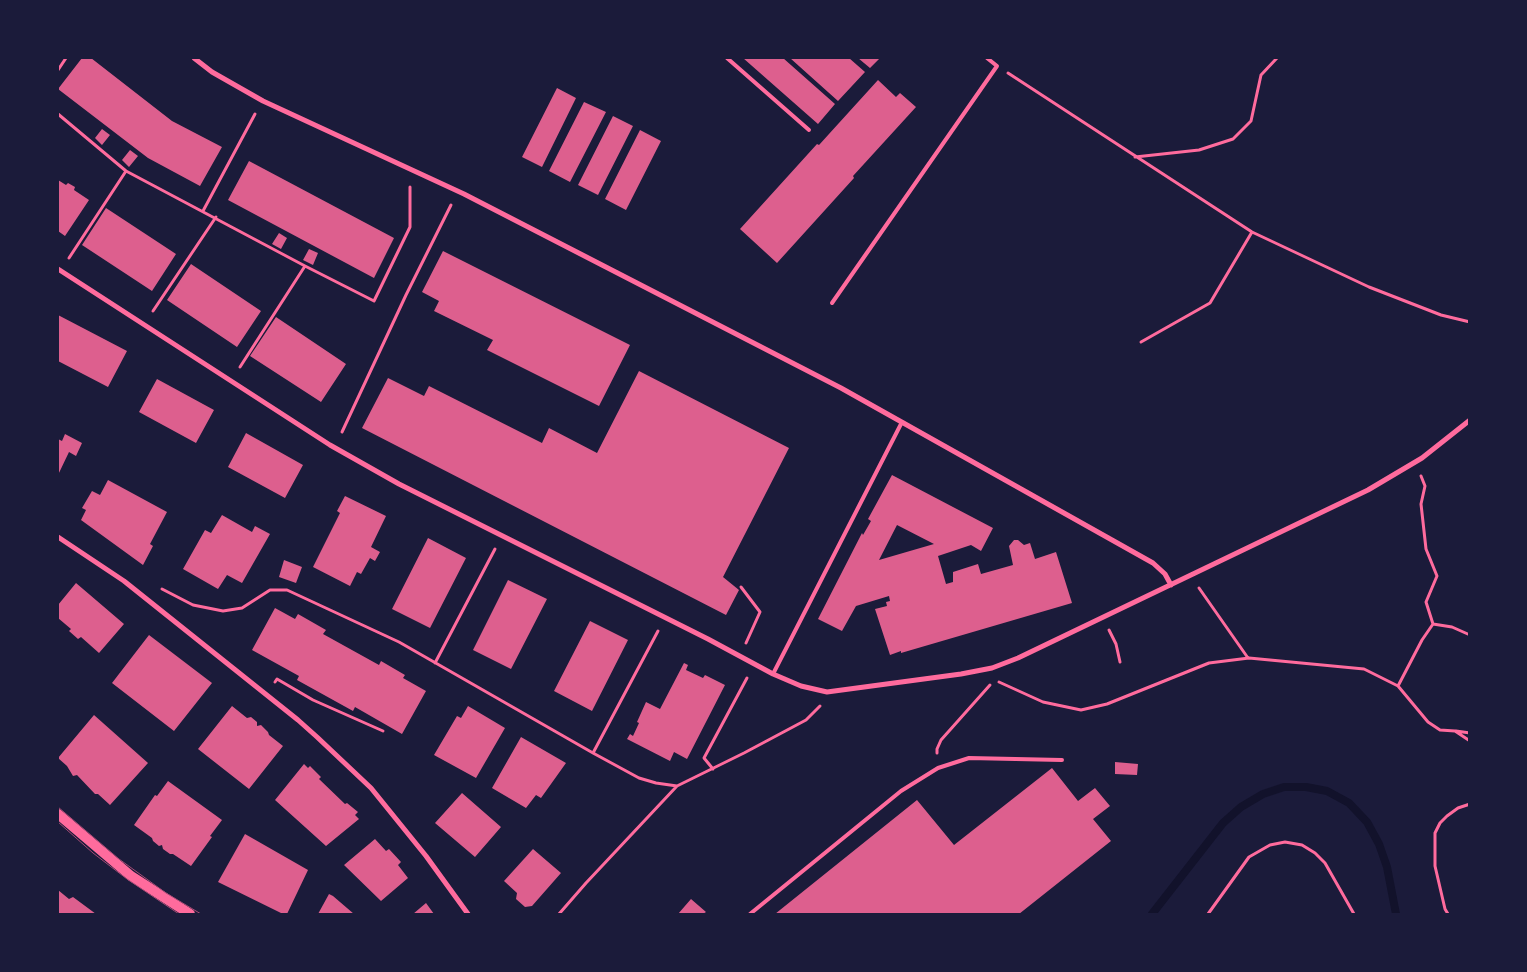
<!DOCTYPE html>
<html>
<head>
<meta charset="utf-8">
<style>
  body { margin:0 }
  #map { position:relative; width:1527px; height:972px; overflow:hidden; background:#1b1b3a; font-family:Manrope,sans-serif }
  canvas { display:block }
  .frame { position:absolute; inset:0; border:59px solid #1b1b3a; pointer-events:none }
</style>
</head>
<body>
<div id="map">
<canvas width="1527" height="972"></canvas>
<div class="frame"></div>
</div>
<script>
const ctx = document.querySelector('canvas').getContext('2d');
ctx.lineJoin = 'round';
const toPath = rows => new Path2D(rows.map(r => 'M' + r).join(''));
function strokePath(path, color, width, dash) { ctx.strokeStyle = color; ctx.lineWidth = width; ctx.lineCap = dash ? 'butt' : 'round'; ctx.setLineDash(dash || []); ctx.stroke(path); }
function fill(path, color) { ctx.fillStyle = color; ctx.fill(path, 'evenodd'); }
strokePath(toPath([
  [1152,914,1223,823,1241,807,1263,794,1284,787,1306,787,1327,791,1349,803,1367,822,1379,844,1387,867,1396,914]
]), '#12122b', 8);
fill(toPath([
  [82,58,91,58,172,121,222,147,200,186,148,158,58,89],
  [743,58,783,58,835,104,818,124],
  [790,58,849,58,865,72,838,101],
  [858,58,880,58,870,68],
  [878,80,896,97,900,93,916,107,853,176,854,178,777,263,740,229,817,144,819,145],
  [557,88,576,98,542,167,522,157],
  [584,102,606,112,570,182,549,171],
  [613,116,633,126,598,195,578,185],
  [102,129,110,135,102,145,95,138],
  [640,130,661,141,626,210,605,199],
  [130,150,138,156,129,167,122,160],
  [249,161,394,238,374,278,228,200],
  [58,180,66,185,68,183,75,187,74,190,89,200,65,236,58,231],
  [106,208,176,254,152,291,82,245],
  [279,233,287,238,281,249,272,244],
  [309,249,318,253,313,265,303,260],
  [443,251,630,345,599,406,487,350,493,340,434,311,439,301,422,292],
  [191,264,261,311,237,347,167,300],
  [58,315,127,351,108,387,58,361],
  [276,317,346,364,321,402,250,356],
  [639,371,789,448,723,577,739,590,726,615,362,428,388,378,424,396,429,386,542,443,549,428,597,453],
  [157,379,214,410,196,443,139,412],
  [246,433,303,465,285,498,228,467],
  [65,434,82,443,76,456,69,452,58,475,58,439,62,441],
  [892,475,993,528,981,551,971,545,938,556,946,584,953,582,953,572,978,564,981,574,1013,565,1009,546,1014,540,1018,540,1024,545,1030,543,1035,559,1056,552,1072,603,901,653,901,651,890,655,875,609,887,606,886,602,890,601,889,596,856,606,842,631,818,619,862,533,863,535,871,521,868,519],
  [897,525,934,544,879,560],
  [108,480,167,512,150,544,153,546,143,565,81,520,86,510,82,508,92,491,100,495],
  [345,496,386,516,371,547,380,552,375,561,370,558,361,574,357,572,350,586,313,567,340,513,337,511],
  [222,515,252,532,255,526,270,534,242,583,227,575,218,589,183,569,205,530,211,533],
  [428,538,466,558,430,628,392,609],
  [284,560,302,567,296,583,279,577],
  [508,580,547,599,511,669,473,650],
  [76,583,124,624,99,653,81,637,78,639,69,631,71,629,58,618,58,605],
  [275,608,295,619,298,614,326,630,323,634,379,665,381,661,405,675,403,678,426,691,402,734,355,707,353,711,297,680,299,676,252,650],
  [590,621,628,640,592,711,554,691],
  [149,635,212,683,174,731,112,683],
  [684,663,688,665,686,670,703,678,705,675,725,685,687,759,674,752,670,761,627,739,630,734,633,736,639,723,637,722,646,702,660,709],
  [232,706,247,718,251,717,257,722,257,726,261,725,268,732,269,735,283,746,249,789,198,749],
  [468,706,505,728,476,778,434,755,457,716,461,718],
  [94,715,148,763,110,805,98,794,95,794,77,775,73,776,67,766,58,758],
  [521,737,566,763,541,798,536,795,526,808,492,788],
  [1115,762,1138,764,1137,775,1115,774],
  [304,764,308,768,310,766,321,777,319,779,345,804,347,803,358,812,355,815,359,819,326,846,275,800],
  [1052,768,1078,801,1095,788,1110,806,1093,819,1111,841,1019,914,775,914,917,800,954,845],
  [168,781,222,820,210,836,212,837,191,866,173,854,170,854,163,849,162,845,159,846,153,841,152,838,134,825,155,795,157,796],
  [462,793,501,827,475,857,435,823],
  [245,834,308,870,287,914,283,914,218,882],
  [375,839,386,851,389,849,401,862,398,865,408,878,381,901,344,865],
  [533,849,561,873,532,906,525,907,516,899,517,893,504,881],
  [58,890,69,899,73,897,96,914,58,914],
  [329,894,333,896,354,914,318,914],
  [691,899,706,912,703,914,678,914],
  [426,903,434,914,413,914]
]), '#dd5f8e');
strokePath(toPath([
  [58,70,66,58],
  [1008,73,1252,232,1369,287,1441,315,1470,322],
  [58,114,126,171,305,266,374,301,410,227,410,187],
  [1135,157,1199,150,1233,139,1251,121,1261,75,1277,58],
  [203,211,255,114],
  [69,258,126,171],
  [153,311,216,217],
  [1141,342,1210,303,1252,232],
  [240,367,305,266],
  [342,432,406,295,451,205],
  [1421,476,1425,486,1421,504,1426,549,1437,576,1426,602,1433,624,1422,640,1398,686,1428,722,1440,730,1455,731,1470,741],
  [741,587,760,612,746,643],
  [1199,588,1248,658],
  [162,589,193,605,223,611,242,608,270,590,287,590,399,642,593,753,639,778,656,783,677,786,744,753,806,720,820,706],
  [1433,624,1452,627,1470,635],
  [1109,630,1116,644,1120,662],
  [435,663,495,549],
  [275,682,277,679,313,700,383,731],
  [999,682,1043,702,1081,710,1107,704,1209,663,1249,658,1364,669,1398,686],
  [1456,731,1470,733],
  [593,753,658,631],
  [937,753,937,749,941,740,990,685],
  [713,769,704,758,747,678],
  [559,914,586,883,677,786],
  [1208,914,1249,857,1270,845,1285,842,1302,845,1315,853,1325,863,1354,914],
  [1448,914,1445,909,1435,866,1435,833,1440,823,1447,816,1458,808,1470,804]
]), '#ff6b9d', 3);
strokePath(toPath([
  [727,58,809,130],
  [832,303,997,66,987,58],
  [773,674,902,422],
  [750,914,901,791,938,768,969,758,1062,760]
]), '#ff6b9d', 4);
strokePath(toPath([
  [194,58,212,72,263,101,464,194,841,388,1153,563,1165,574,1171,585],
  [58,269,330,445,399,484,708,639,773,674,801,686,827,692,961,674,992,668,1018,658,1368,490,1422,458,1470,420],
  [58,537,124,581,298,720,317,737,371,788,426,856,468,914]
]), '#ff6b9d', 5);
strokePath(toPath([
  [58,814,131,876,190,914]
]), '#ff6b9d', 10);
strokePath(toPath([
  [58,807,119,859,166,893,201,914],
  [58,822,93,853,127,879,179,914]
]), '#a44b75', 1);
</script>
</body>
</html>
